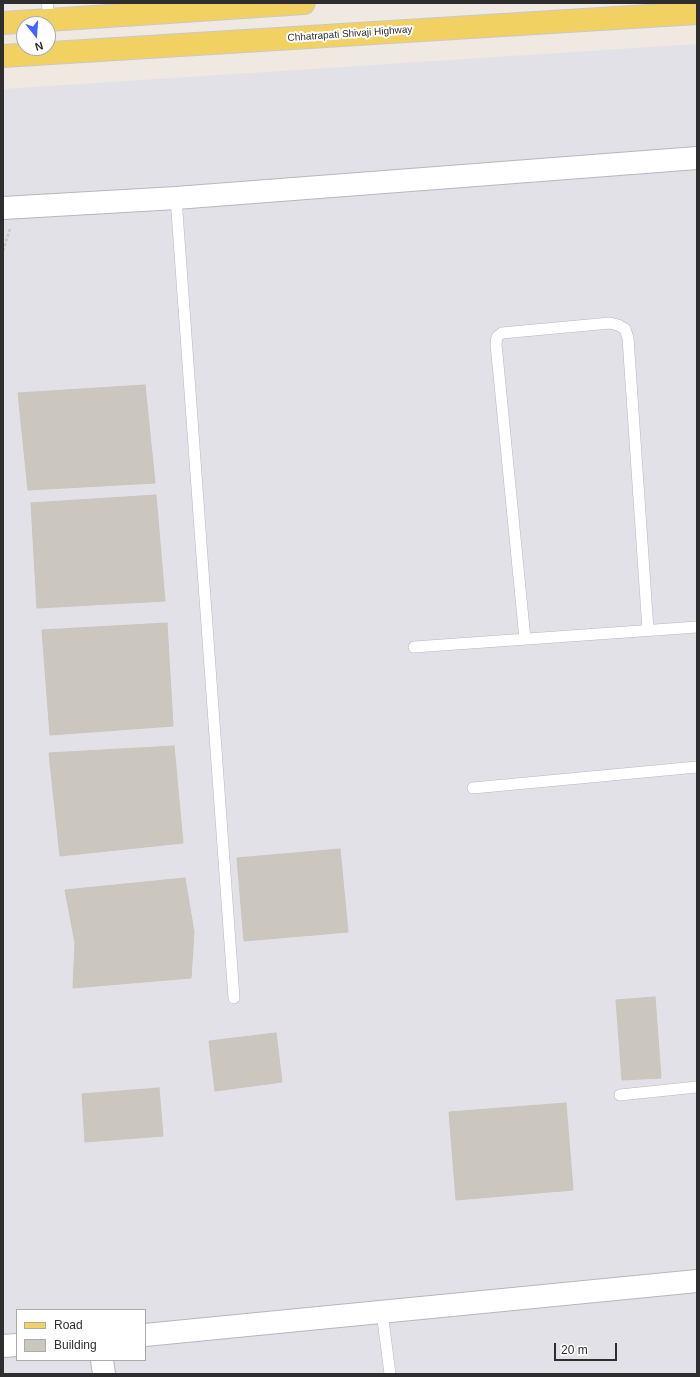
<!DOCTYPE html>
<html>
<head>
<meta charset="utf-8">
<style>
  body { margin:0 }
  #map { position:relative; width:700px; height:1377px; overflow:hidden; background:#efe9e1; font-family:Arial,sans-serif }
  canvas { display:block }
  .frame { position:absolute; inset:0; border:4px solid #2e2e2e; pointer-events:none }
  .legend { position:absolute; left:16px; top:1309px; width:130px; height:52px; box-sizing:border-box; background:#fff; border:1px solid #ababab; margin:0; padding:5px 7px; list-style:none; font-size:12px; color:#2e2e2e }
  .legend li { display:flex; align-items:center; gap:8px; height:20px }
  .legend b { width:20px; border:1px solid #ababab }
  .north { position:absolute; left:16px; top:16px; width:40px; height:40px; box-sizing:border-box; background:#fff; border:1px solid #ababab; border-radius:50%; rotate:163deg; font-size:11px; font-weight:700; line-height:16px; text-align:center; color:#2e2e2e }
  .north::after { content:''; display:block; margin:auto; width:14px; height:18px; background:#4264fb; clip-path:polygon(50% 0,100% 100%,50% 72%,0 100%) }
  .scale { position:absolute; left:554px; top:1343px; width:63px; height:18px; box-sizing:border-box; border:2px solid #2e2e2e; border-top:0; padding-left:5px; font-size:12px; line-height:14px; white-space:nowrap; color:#2e2e2e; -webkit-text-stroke:3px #fff; paint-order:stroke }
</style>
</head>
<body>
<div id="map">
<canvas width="700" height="1377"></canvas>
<div class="frame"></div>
<ul class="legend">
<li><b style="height:5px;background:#f2d163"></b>Road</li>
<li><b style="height:11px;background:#cbc7bf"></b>Building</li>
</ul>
<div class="north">N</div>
<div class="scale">20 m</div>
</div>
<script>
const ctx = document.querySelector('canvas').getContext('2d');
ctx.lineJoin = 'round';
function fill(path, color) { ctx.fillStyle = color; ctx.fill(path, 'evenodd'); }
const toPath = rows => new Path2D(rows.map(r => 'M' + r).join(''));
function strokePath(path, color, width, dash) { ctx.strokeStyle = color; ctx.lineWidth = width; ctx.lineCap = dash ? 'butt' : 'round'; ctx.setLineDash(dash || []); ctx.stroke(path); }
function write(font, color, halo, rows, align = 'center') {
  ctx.font = font + ' Arial,sans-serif'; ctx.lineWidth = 4; ctx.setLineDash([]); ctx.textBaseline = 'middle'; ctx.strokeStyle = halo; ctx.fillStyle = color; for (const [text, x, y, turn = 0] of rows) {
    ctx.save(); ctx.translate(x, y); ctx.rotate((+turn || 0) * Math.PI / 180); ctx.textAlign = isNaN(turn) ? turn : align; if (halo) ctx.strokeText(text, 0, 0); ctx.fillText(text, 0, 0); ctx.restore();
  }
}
fill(toPath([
  [697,44,697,1374,3,1374,3,89],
  [17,1310,145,1310,145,1360,17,1360]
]), '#e3e1e8');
const building = toPath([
  [145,385,155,483,28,490,18,393,145,385],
  [156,495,165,601,37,608,31,503,156,495],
  [167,623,173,726,50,735,42,630,167,623],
  [174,746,183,843,60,856,49,753,174,746],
  [340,849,348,932,244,941,237,858,340,849],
  [185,878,194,932,191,978,73,988,75,943,65,890,185,878],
  [655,997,661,1078,622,1080,616,1000,655,997],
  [276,1033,282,1082,215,1091,209,1041,276,1033],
  [159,1088,163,1136,85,1142,82,1094,159,1088],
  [566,1103,573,1190,456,1200,449,1112,566,1103]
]);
fill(building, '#cbc7bf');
strokePath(building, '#cbc5ba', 1);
const service = toPath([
  [47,3,50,19],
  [176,198,234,998],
  [525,639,496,344,497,337,502,333,610,323,618,325,625,329,628,338,648,630],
  [414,647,697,627],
  [473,788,697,767],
  [620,1095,697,1087],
  [382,1312,390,1374]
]);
const minor = toPath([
  [3,208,176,198,697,158],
  [145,1335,697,1281],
  [3,1346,17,1345],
  [102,1360,104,1374]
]);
const primary = toPath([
  [3,23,304,3],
  [3,56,697,13]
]);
strokePath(service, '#b4b7c1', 12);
strokePath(minor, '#b4b7c1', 24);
strokePath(primary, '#c9c9c9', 24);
strokePath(toPath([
  [3,251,10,229]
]), '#c9c9c9', 2.5, [3, 2]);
strokePath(service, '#fff', 11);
strokePath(minor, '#fff', 22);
strokePath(primary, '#f2d163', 22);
write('10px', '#2e2e2e', '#fff', [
  ["Chhatrapati Shivaji Highway",350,34,-4]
]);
</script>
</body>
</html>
